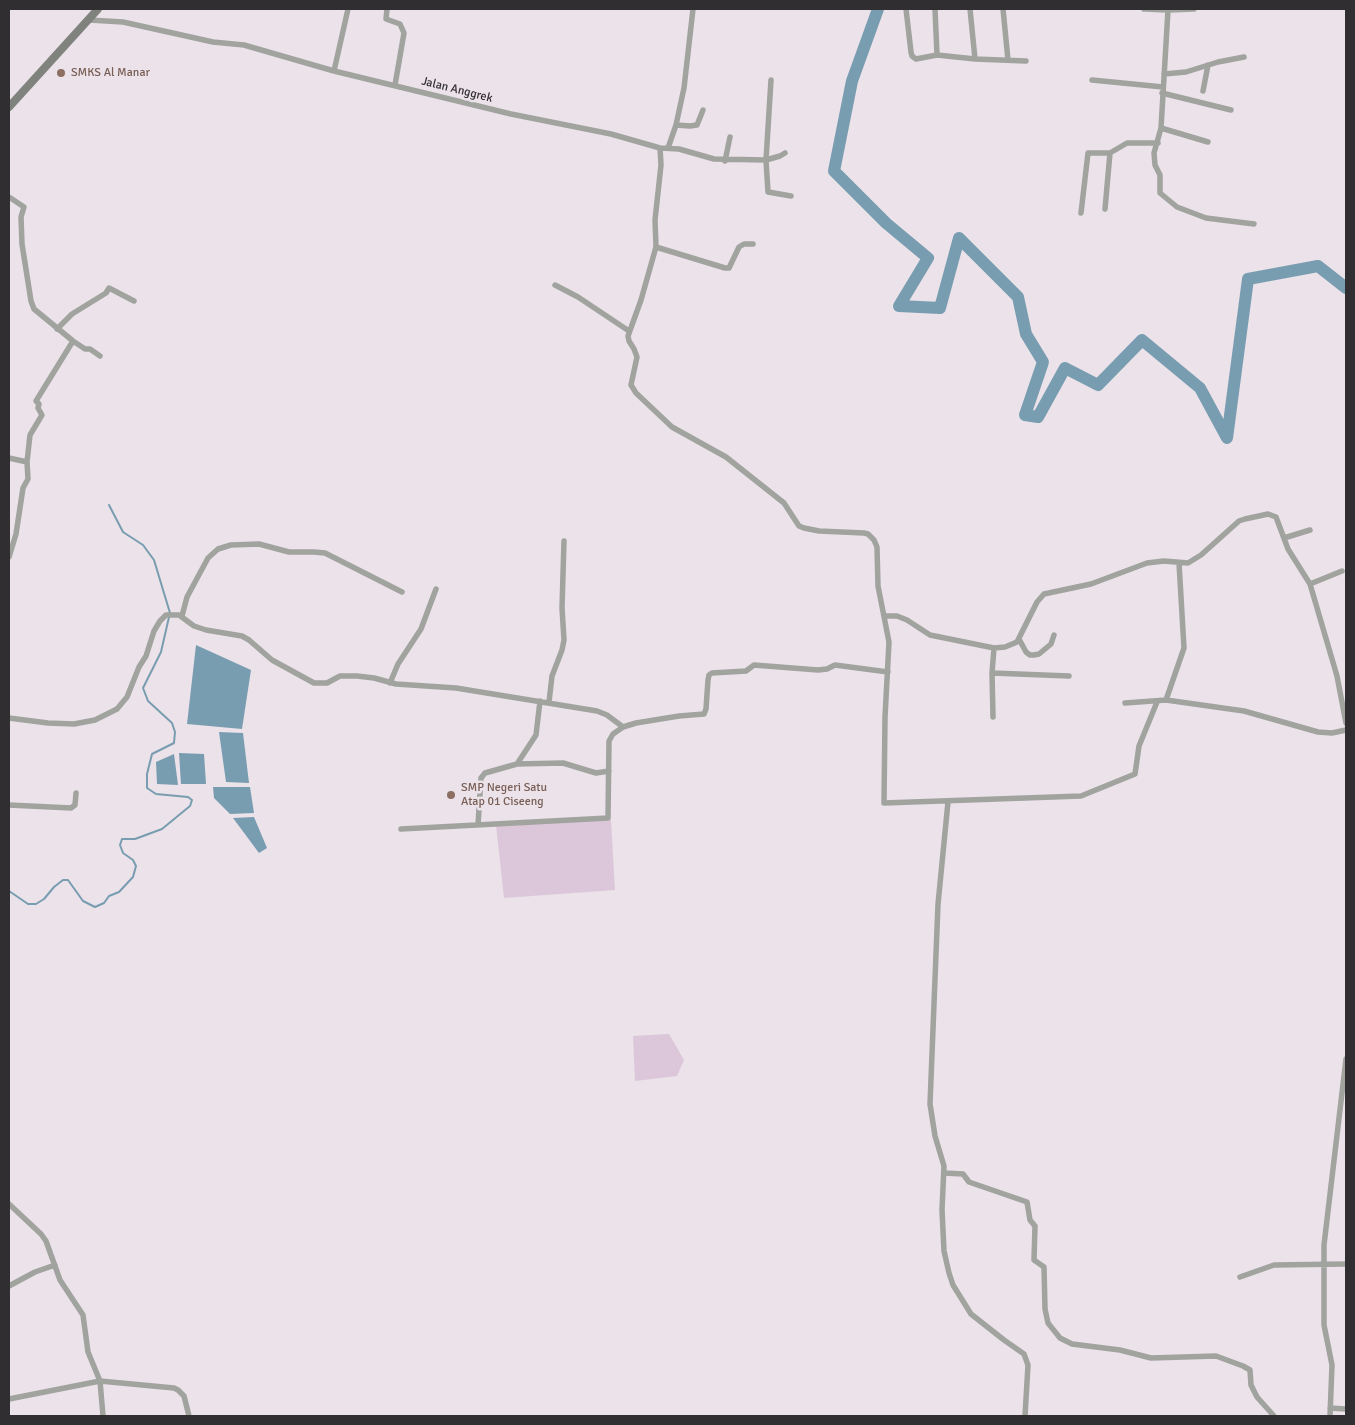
<!DOCTYPE html>
<html>
<head>
<meta charset="utf-8">
<style>
  body { margin:0 }
  #map { position:relative; width:1355px; height:1425px; overflow:hidden; background:#ebe2ea; font-family:Signika,sans-serif }
  canvas { display:block }
  .frame { position:absolute; inset:0; border:10px solid #312e31; pointer-events:none }
</style>
</head>
<body>
<div id="map">
<canvas width="1355" height="1425"></canvas>
<div class="frame"></div>
</div>
<script>
const ctx = document.querySelector('canvas').getContext('2d');
ctx.lineJoin = 'round';
function fill(path, color) { ctx.fillStyle = color; ctx.fill(path, 'evenodd'); }
const toPath = rows => new Path2D(rows.map(r => 'M' + r).join(''));
function strokePath(path, color, width, dash) { ctx.strokeStyle = color; ctx.lineWidth = width; ctx.lineCap = dash ? 'butt' : 'round'; ctx.setLineDash(dash || []); ctx.stroke(path); }
function write(font, color, halo, rows, align = 'center') {
  ctx.font = font + ' Signika,sans-serif'; ctx.lineWidth = 5; ctx.setLineDash([]); ctx.textBaseline = 'middle'; ctx.strokeStyle = halo; ctx.fillStyle = color; for (const [text, x, y, turn = 0] of rows) {
    ctx.save(); ctx.translate(x, y); ctx.rotate((+turn || 0) * Math.PI / 180); ctx.textAlign = isNaN(turn) ? turn : align; if (halo) ctx.strokeText(text, 0, 0); ctx.fillText(text, 0, 0); ctx.restore();
  }
}
fill(toPath([
  [611,820,615,890,504,898,496,825],
  [669,1034,684,1060,677,1076,635,1081,633,1036]
]), '#dcc7da');
fill(toPath([
  [196,645,251,670,242,729,187,724],
  [219,732,243,733,249,783,226,782],
  [179,753,204,754,206,784,181,784],
  [174,754,178,785,157,784,156,762],
  [213,787,250,787,254,813,230,814,214,798],
  [254,817,267,848,259,853,233,818]
]), '#799db0');
strokePath(toPath([
  [109,505,123,532,143,545,154,560,170,613],
  [9,891,28,904,36,904,44,899,54,887,63,880,68,880,83,901,95,907,104,903,109,896,119,892,133,877,136,866,133,860,123,853,120,845,122,839,135,839,162,829,190,806,192,800,188,797,156,794,147,788,147,774,152,754,174,743,175,732,172,723,148,701,143,688,161,652,169,617]
]), '#799db0', 2);
strokePath(toPath([
  [878,9,852,81,834,171,886,223,928,258,899,306,940,308,959,238,1018,297,1026,334,1043,362,1025,415,1038,417,1065,368,1098,385,1142,340,1200,388,1227,438,1248,279,1318,266,1346,288]
]), '#799db0', 12);
strokePath(toPath([
  [387,9,386,19,400,24,404,33,395,85],
  [906,9,911,52,912,56,916,59,937,55,975,59,1026,61],
  [935,9,937,55],
  [970,9,975,59],
  [1003,9,1008,60],
  [1144,9,1168,10],
  [1194,9,1168,10,1161,128,1154,153,1155,165,1160,175,1160,193,1177,207,1206,218,1254,224],
  [89,20,123,22,213,42,244,45,334,71,511,114,611,134,660,148,679,149,714,159,766,160,768,192,791,196],
  [334,71,348,9],
  [1164,74,1186,72,1218,62,1244,57],
  [771,80,766,160,780,156,785,153],
  [1092,80,1163,87],
  [1203,91,1208,65],
  [1162,93,1231,110],
  [676,125,684,88,693,9],
  [1161,128,1208,142],
  [660,148,661,165,655,220,656,247,641,300,628,336,629,341,634,349,637,357,631,385,636,393,672,427,726,457,784,503,799,526,804,528,819,531,864,533,868,534,874,540,877,547,878,586,889,642,885,717,884,803,1081,796,1135,774,1139,746,1157,702],
  [668,148,676,125,690,126,697,125,703,110],
  [725,161,730,137],
  [9,197,24,207,21,217,22,244,31,301,34,309,73,341,85,349,90,349,100,356],
  [1105,209,1110,153],
  [1081,213,1088,153,1110,153,1127,143,1158,143],
  [656,247,725,268,729,268,739,247,744,244,753,244],
  [555,285,578,297,629,331],
  [57,329,72,314,106,293,109,288,134,301],
  [9,458,27,462,30,435,42,415,38,408,39,404,36,401,73,341],
  [1284,538,1310,530],
  [9,557,16,534,23,488,28,479,27,462],
  [1342,571,1310,584,1337,676,1346,723],
  [182,616,187,597,208,558,218,549,231,545,259,544,289,552,314,552,325,553,402,592],
  [885,616,897,616,907,620,930,635,994,648,1005,647,1017,642,1037,602,1044,594,1091,584,1147,563,1164,561,1188,563,1201,555,1239,521,1245,519,1268,514,1276,517,1288,549,1310,584],
  [1019,639,1026,652,1030,655,1034,655,1039,654,1051,644,1054,635],
  [992,673,1069,676],
  [390,683,398,664,421,629,436,589],
  [1166,700,1244,711,1318,732,1332,733,1346,730],
  [549,702,552,676,562,650,564,640,562,608,564,541],
  [1125,703,1166,700,1184,648,1179,563],
  [993,717,992,673,994,648],
  [9,718,48,723,74,724,95,720,117,709,127,697,139,667,146,656,154,631,160,621,166,615,179,615,194,626,206,630,242,636,249,640,272,660,314,683,327,683,340,676,357,676,374,678,396,684,456,688,597,711,607,715,623,727],
  [517,764,563,763,596,773,609,771],
  [948,802,938,904,930,1104,935,1136,944,1166,942,1210,944,1251,949,1273,953,1285,971,1314,1004,1340,1024,1354,1028,1365,1025,1416],
  [9,805,71,808,75,805,76,793],
  [478,825,481,778,485,773,517,764,536,735,540,701],
  [401,829,608,818,609,741,613,734,623,727,636,723,679,716,704,714,706,709,708,680,709,675,712,673,746,671,754,665,818,670,827,669,835,665,888,672],
  [944,1173,963,1174,969,1182,1027,1202,1030,1220,1035,1226,1034,1260,1044,1267,1045,1309,1048,1323,1060,1338,1072,1344,1120,1350,1151,1358,1216,1356,1243,1366,1250,1370,1251,1385,1257,1397,1274,1416],
  [9,1204,41,1234,46,1241,60,1280,83,1315,88,1352,100,1381,174,1388,178,1390,184,1396,189,1416],
  [1240,1277,1274,1265,1346,1264],
  [9,1286,35,1272,55,1265],
  [9,1399,100,1381,103,1416],
  [1330,1408,1346,1409],
  [1330,1416,1332,1365,1324,1325,1324,1245,1346,1059]
]), '#a1a39f', 5.5);
strokePath(toPath([
  [9,107,98,9]
]), '#80837d', 8);
for (const [x, y, r, color] of [
  [61,73,5,"#8d6e63"],
  [451,795,5,"#8d6e63"]
]) { const dot = new Path2D(); dot.arc(x, y, r, 0, 2 * Math.PI); ctx.fillStyle = color; ctx.fill(dot); strokePath(dot, '#ebe2ea', 2); }
write('12px', '#785e54', '#ebe2ea', [
  ["SMKS Al Manar",71,73],
  ["SMP Negeri Satu",461,788],
  ["Atap 01 Ciseeng",461,802]
], 'left');
write('12px', '#312e31', '#ebe2ea', [
  ["Jalan Anggrek",457,90,14]
]);
</script>
</body>
</html>
